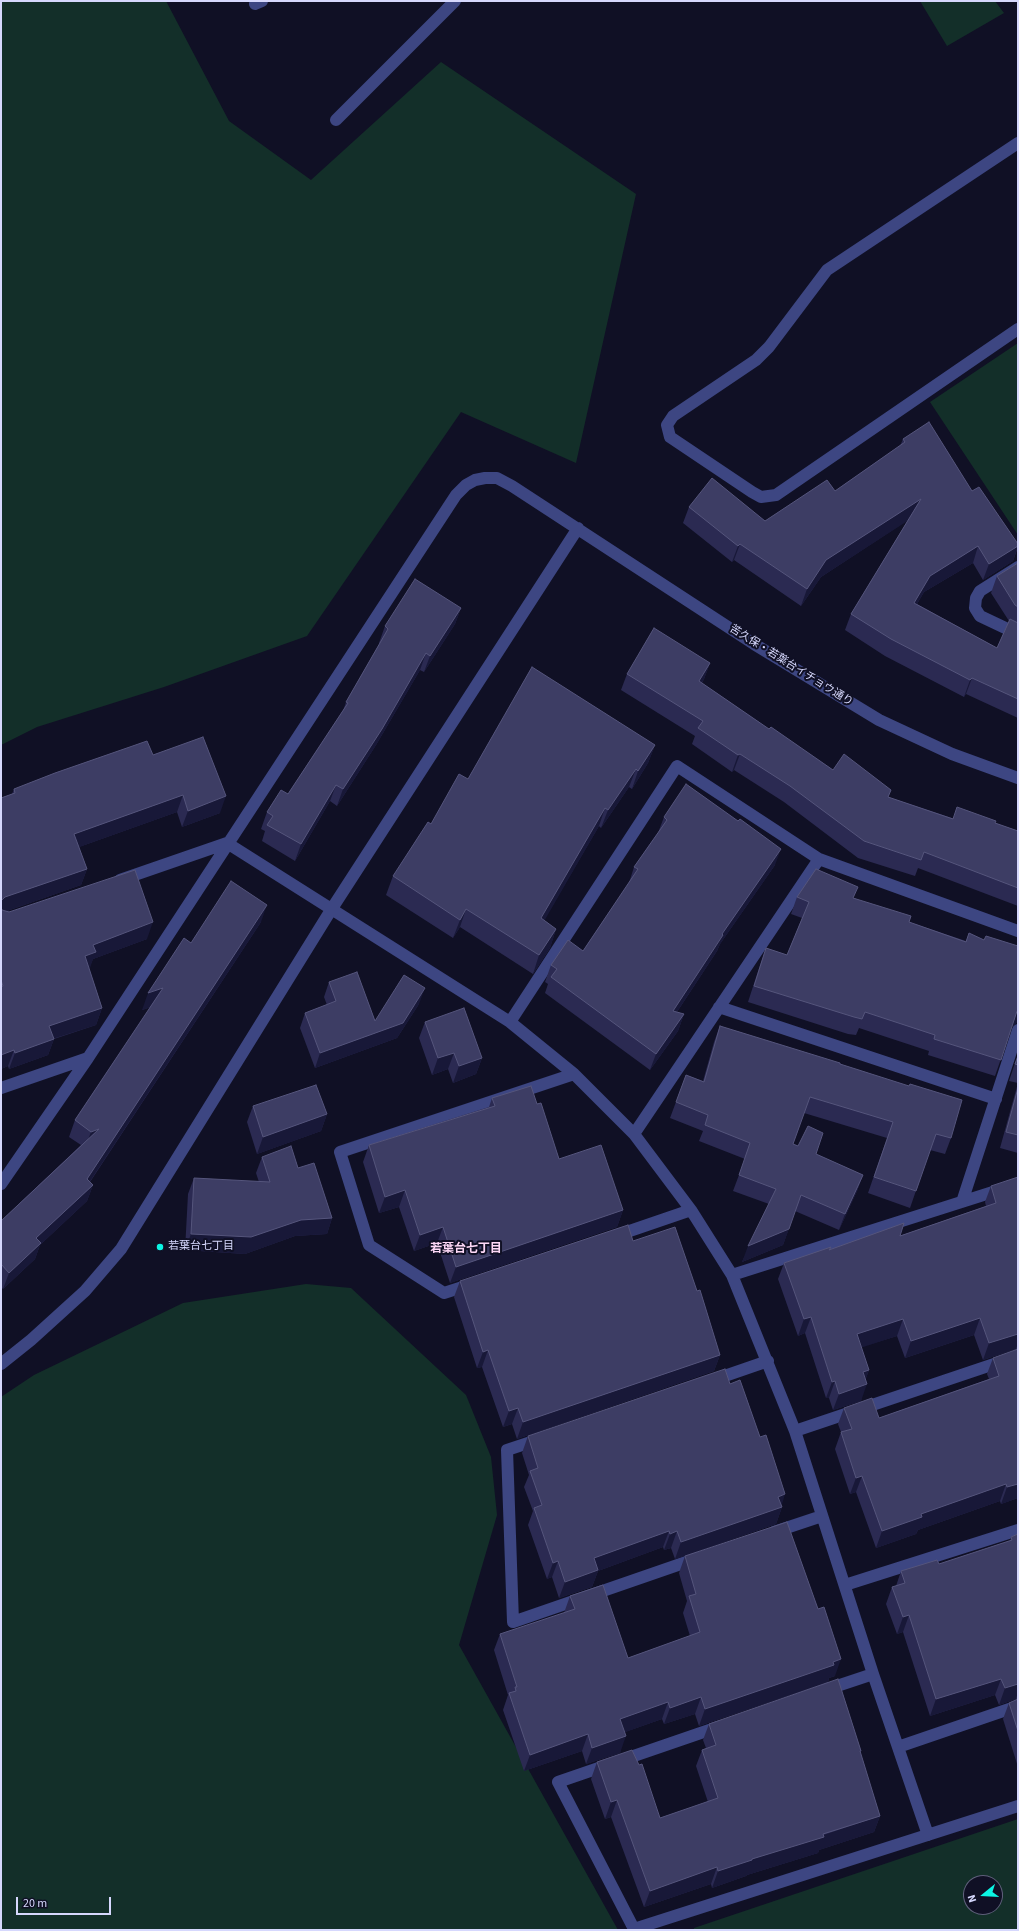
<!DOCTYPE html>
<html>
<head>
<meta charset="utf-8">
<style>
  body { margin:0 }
  #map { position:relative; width:1019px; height:1931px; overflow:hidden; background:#101025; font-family:"Source Sans 3",sans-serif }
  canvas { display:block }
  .frame { position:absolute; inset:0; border:2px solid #d6d8fd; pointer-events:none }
  .north { position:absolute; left:963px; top:1875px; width:40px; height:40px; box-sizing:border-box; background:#101025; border:1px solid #5f607b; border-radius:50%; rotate:252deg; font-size:11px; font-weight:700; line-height:16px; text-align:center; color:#d6d8fd }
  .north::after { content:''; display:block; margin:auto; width:14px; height:18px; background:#0bf4e3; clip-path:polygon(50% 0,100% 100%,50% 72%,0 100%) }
  .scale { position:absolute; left:16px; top:1897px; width:95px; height:18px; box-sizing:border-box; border:2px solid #d6d8fd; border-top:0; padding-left:5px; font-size:12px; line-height:14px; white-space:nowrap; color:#d6d8fd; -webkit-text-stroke:3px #101025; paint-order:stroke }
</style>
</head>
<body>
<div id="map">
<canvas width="1019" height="1931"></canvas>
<div class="frame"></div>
<div class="north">N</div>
<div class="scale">20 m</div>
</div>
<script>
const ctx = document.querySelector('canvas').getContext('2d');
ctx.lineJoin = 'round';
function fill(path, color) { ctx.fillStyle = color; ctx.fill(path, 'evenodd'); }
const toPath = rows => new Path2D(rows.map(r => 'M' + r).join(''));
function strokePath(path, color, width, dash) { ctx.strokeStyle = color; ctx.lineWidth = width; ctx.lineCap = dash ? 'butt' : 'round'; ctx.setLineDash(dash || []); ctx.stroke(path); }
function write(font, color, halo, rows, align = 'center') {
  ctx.font = font + ' "Source Sans 3","Noto Sans JP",sans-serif'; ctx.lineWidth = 4; ctx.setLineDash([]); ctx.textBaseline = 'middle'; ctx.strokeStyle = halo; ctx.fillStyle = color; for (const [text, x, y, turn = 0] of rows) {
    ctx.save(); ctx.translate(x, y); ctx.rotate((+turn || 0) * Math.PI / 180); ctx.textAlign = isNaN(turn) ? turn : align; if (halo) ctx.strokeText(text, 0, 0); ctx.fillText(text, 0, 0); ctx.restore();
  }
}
fill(toPath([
  [1,1,166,1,229,121,311,180,441,62,636,194,576,463,461,412,307,636,164,687,37,727,1,745],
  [920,1,995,1,1004,13,947,46],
  [1018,343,1018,535,930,402],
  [306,1284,351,1288,466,1395,491,1457,497,1515,459,1645,618,1930,1,1930,1,1397,34,1375,183,1303],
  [1018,1819,1018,1930,694,1930,694,1928],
  [971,1883,995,1883,995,1907,971,1907]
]), '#132f29');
strokePath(toPath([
  [255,4,262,1],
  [336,120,455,1],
  [1018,143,827,270,769,347,756,360,673,416,667,425,670,437,752,492,761,497,776,495,1018,329],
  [1018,567,980,591,976,598,975,608,980,616,1018,634],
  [227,843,510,1022,574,1074,634,1134,691,1210,732,1275,795,1431,873,1674,928,1835],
  [120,880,227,843],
  [719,1007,996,1099],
  [510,1022,677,766,819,859,1018,931],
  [1,1088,88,1058],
  [634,1134,819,859],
  [1,1184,88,1058,456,495,466,485,475,480,485,478,497,478,512,486,754,644,879,720,952,754,1018,778],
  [962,1202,1018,1030],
  [615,1236,691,1210],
  [732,1275,1018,1184],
  [472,1284,444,1293,369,1245,340,1152,574,1074],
  [1,1364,31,1340,85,1291,121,1249,331,910,578,528],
  [713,1380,768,1361],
  [795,1431,1018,1356],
  [540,1439,507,1450,513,1622,698,1558],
  [774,1532,822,1516],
  [845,1585,1018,1530],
  [825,1690,873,1674],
  [721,1726,558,1782,634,1929,1018,1806],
  [898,1747,1018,1706]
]), '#3d4682', 12);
fill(toPath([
  [903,439,972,491,1018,544,1018,547,1013,561,983,580,973,563,924,592,917,604,997,648,1009,621,991,593,997,576,1018,563,1018,718,966,694,964,697,885,656,845,630,851,614,908,520,821,577,801,606,734,560,732,562,683,523,689,507,765,521,835,491,900,446],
  [461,608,455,624,424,672,420,670,376,745,337,806,330,801,295,861,262,841,265,831,261,829,267,812,288,794,343,711,346,702,380,643,379,643,385,626],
  [710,663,704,679,702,683,769,729,833,770,888,797,952,818,995,823,1018,831,1018,906,918,868,915,876,858,858,784,802,734,770,732,772,692,744,695,736,621,690,627,674],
  [655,745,648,763,632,789,629,787,601,828,599,826,544,920,556,929,550,948,533,974,460,927,453,938,386,895,393,876,431,824,468,779],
  [153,755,220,813,182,827,177,812,79,847,87,869,81,885,7,911,147,939,93,959,89,968,102,1008,96,1025,54,1039,48,1055,9,1069,8,1066,1,1069,1,798,12,794,14,789],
  [664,817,775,865,720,944,717,951,677,1012,684,1014,678,1031,650,1070,545,993,548,984,545,982,551,965,583,951,629,883,634,867,658,833],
  [797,897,854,898,909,922,966,941,969,933,984,940,1016,1023,1012,1027,995,1076,928,1055,929,1051,859,1028,856,1035,848,1034,748,1002,760,965,766,948,787,955,802,918,791,914],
  [261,922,90,1182,93,1185,87,1201,40,1245,35,1259,3,1289,1,1287,1,1221,81,1145,69,1137,75,1120,151,1007,142,1010,191,943],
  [329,982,375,1021,419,1004,397,1038,315,1068,300,1028,305,1013,327,1005,324,997],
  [425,1022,482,1058,476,1074,453,1083,448,1069,432,1075,419,1038],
  [720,1026,840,1064,951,1138,945,1154,930,1150,910,1208,868,1193,887,1138,804,1113,793,1144,863,1175,857,1191,839,1230,795,1211,783,1245,742,1262,769,1204,733,1191,745,1159,699,1141,703,1131,670,1118,686,1075,703,1081,714,1042],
  [1018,1054,1018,1153,1000,1148,1018,1083,1009,1081],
  [492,1098,537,1104,559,1159,623,1210,617,1227,450,1283,437,1243,414,1251,399,1207,379,1213,363,1162,369,1145,489,1107],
  [253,1106,327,1114,321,1131,257,1154,247,1122],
  [262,1157,298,1168,332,1218,327,1234,295,1236,245,1254,185,1250,188,1194,194,1178,259,1182,256,1173],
  [1018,1177,1018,1349,1016,1349,983,1360,974,1335,905,1358,897,1336,861,1347,869,1370,866,1378,861,1401,833,1410,829,1398,826,1398,805,1333,798,1336,778,1279,784,1263,829,1250,900,1236,986,1206,985,1202,991,1186],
  [633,1241,697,1291,720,1355,714,1371,517,1439,512,1424,503,1427,482,1367,477,1368,454,1297,460,1281],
  [1018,1349,1018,1498,1001,1504,1000,1501,918,1530,916,1534,876,1548,856,1492,850,1494,835,1449,841,1432,838,1424,844,1408,879,1418,989,1379,987,1374,993,1358],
  [730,1384,782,1507,776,1524,675,1559,671,1548,664,1550,663,1547,598,1571,592,1587,559,1598,552,1577,547,1579,528,1525,533,1511,524,1487,529,1475,522,1453,528,1436],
  [1018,1534,1018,1767,1003,1719,1009,1703,1018,1699,1016,1699,999,1705,995,1695,930,1716,903,1632,897,1634,886,1604,892,1587,896,1586,901,1571,939,1564,1010,1541,1011,1537],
  [685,1556,835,1676,829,1678,828,1682,699,1726,695,1714,664,1724,662,1719,625,1732,620,1753,586,1764,582,1751,524,1771,503,1710,508,1695,494,1650,500,1634,564,1613,570,1596,628,1658,690,1636,683,1613,687,1601,679,1573],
  [709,1724,860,1754,880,1816,874,1832,819,1850,818,1853,747,1875,746,1876,712,1888,711,1884,644,1907,611,1817,605,1819,591,1779,597,1762,660,1818,708,1802,696,1766,702,1750,706,1748,703,1740]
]), '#2b2a52');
fill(toPath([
  [921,499,915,516,821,577,801,606,807,589,826,560],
  [740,544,734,560,732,562,738,546],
  [978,546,973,563,924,592,908,619,914,603,930,576],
  [1018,546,1013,561,983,580,989,564],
  [461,608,455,624,424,672,430,656],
  [426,653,420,670,376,745,337,806,343,789],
  [710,663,704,679,693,697,699,681],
  [972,678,966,694,964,697,970,680],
  [655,745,648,763,632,789,638,771],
  [740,754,734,770,732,772,738,755],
  [636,769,629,787,601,828,608,810],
  [336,785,330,801,295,861,301,844],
  [183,795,177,812,68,851,74,834],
  [226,796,220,813,182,827,188,811],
  [605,808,599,826,535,937,541,918],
  [781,849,775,865,720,944,717,951,667,1027,673,1011,722,934],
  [87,869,81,885,1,913,1,901,5,897],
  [267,905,261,922,81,1195,87,1179],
  [466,909,460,927,453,938,460,920],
  [153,922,147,939,93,959,90,968,79,972,85,956,93,945],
  [556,929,550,948,533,974,539,955],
  [163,988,157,1005,142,1010,148,993],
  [425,988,419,1004,397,1038,315,1068,320,1053,403,1023],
  [102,1008,96,1025,43,1042,49,1026],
  [1018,1010,1018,1023,1016,1023,1011,1027,1017,1011],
  [684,1014,678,1031,650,1070,656,1054],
  [54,1039,48,1055,9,1069,15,1053],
  [14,1050,8,1066,1,1069,1,1055],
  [454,1053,448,1069,432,1075,438,1058],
  [482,1058,476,1074,453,1083,459,1066],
  [327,1114,321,1131,257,1154,263,1137],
  [99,1129,85,1148,91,1132],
  [863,1175,857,1191,839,1230,845,1214],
  [93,1185,87,1201,40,1245,35,1259,3,1289,9,1273,36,1238],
  [405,1190,399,1207,379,1213,385,1197],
  [623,1210,617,1227,450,1283,456,1267],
  [332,1218,327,1234,295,1236,245,1254,185,1250,191,1234,301,1220],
  [443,1227,437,1243,414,1251,420,1235],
  [789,1229,783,1245,742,1262,748,1246],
  [811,1317,805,1333,798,1336,804,1319],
  [980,1318,974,1335,905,1358,911,1341],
  [903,1319,897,1336,851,1351,857,1334],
  [1018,1334,1018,1343,1016,1349,983,1360,989,1343],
  [488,1350,482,1367,477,1368,483,1352],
  [720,1355,714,1371,517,1439,523,1422],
  [869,1370,863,1386,867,1384,861,1401,833,1410,839,1394,863,1372],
  [835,1381,829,1398,826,1398,832,1382],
  [518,1408,512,1424,503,1427,509,1411],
  [862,1476,856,1492,850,1494,856,1478],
  [1006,1484,1000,1501,918,1530,916,1534,876,1548,882,1531,921,1514],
  [1018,1484,1018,1498,1001,1504,1007,1487],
  [785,1494,781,1508,782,1507,776,1524,675,1559,681,1542,778,1497],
  [669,1531,663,1547,598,1571,592,1587,559,1598,565,1582,594,1558],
  [677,1531,671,1548,664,1550,670,1534],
  [558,1561,552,1577,547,1579,553,1563],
  [909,1615,903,1632,897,1634,903,1617],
  [841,1659,835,1676,829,1678,828,1682,699,1726,705,1709],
  [1001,1679,995,1695,930,1716,936,1699],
  [1018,1684,1018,1692,1016,1699,999,1705,1005,1688],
  [701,1697,695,1714,664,1724,670,1708],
  [668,1702,662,1719,614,1736,620,1719],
  [588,1734,582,1751,524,1771,530,1755],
  [626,1736,620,1753,586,1764,592,1748],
  [617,1800,611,1817,605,1819,611,1802],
  [880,1816,874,1832,819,1850,818,1853,747,1875,746,1876,712,1888,718,1871,752,1859],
  [717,1867,711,1884,644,1907,650,1891]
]), '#181838');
const building = toPath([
  [929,422,972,491,979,487,1018,544,1018,546,989,564,978,546,930,576,914,603,997,648,1010,619,1018,623,1018,699,972,678,970,680,891,639,851,614,921,499,826,560,807,589,740,544,738,546,689,507,712,478,765,521,827,480,835,491,905,442,903,439,929,422],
  [1018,563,1018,607,1015,605,997,576,1018,563],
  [415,579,461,608,430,656,426,653,382,729,343,789,336,785,301,844,267,825,273,816,267,812,281,790,288,794,348,703,346,702,388,629,385,626,415,579],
  [654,628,710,663,699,681,769,729,771,727,833,770,844,754,891,790,888,797,953,819,957,807,996,821,995,823,1018,831,1018,888,924,852,921,860,864,841,790,786,740,754,738,755,698,728,703,721,627,674,654,628],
  [532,667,655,745,638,771,636,769,608,810,605,808,541,918,556,929,539,955,466,909,460,920,393,876,428,822,431,824,459,774,468,779,532,667],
  [203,737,226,796,188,811,183,795,74,834,87,869,5,897,1,901,1,798,15,793,14,789,55,773,147,741,153,755,203,737],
  [686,784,738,821,740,819,781,849,722,934,723,935,673,1011,684,1014,656,1054,551,977,557,969,551,965,568,940,583,951,638,869,634,867,667,820,664,817,686,784],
  [816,869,858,887,853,898,911,916,909,922,966,942,969,933,984,940,986,936,1018,946,1018,1010,1017,1011,1001,1060,934,1039,935,1035,865,1012,862,1019,854,1017,754,986,766,948,787,955,809,902,797,897,816,869],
  [135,870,153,922,93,945,96,952,85,956,102,1008,49,1026,54,1039,15,1053,14,1050,1,1055,1,987,3,986,1,980,1,907,2,910,9,912,135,870],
  [231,881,267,905,87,1179,93,1185,36,1238,41,1243,9,1273,1,1264,1,1221,99,1129,91,1132,75,1120,163,988,148,993,184,938,191,943,231,881],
  [357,972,375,1021,404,975,425,988,403,1023,320,1053,305,1013,336,1001,329,982,357,972],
  [464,1008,482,1058,459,1066,454,1053,438,1058,425,1022,464,1008],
  [720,1026,840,1063,840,1064,909,1086,910,1084,962,1100,951,1138,936,1134,916,1191,874,1177,893,1122,810,1097,793,1144,798,1146,808,1126,823,1133,816,1154,863,1175,845,1214,801,1195,789,1229,748,1246,776,1189,739,1175,750,1143,705,1125,708,1115,676,1102,686,1075,704,1082,720,1026],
  [1018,1056,1018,1065,1015,1064,1018,1056],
  [316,1085,327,1114,263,1137,253,1106,316,1085],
  [531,1086,537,1104,541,1103,559,1159,601,1145,623,1210,456,1267,443,1227,420,1235,405,1190,385,1197,369,1145,495,1106,492,1098,531,1086],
  [1018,1088,1018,1135,1006,1132,1018,1088],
  [291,1146,298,1168,314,1163,332,1218,301,1220,251,1237,191,1234,194,1178,270,1182,262,1157,291,1146],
  [1018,1177,1018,1334,989,1343,980,1318,911,1341,903,1319,857,1334,869,1370,863,1372,867,1384,839,1394,835,1381,832,1382,811,1317,804,1319,784,1263,831,1247,829,1250,904,1223,900,1236,996,1203,991,1186,1018,1177],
  [628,1225,633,1241,675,1227,697,1291,700,1290,720,1355,523,1422,518,1408,509,1411,488,1350,483,1352,460,1281,628,1225],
  [1018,1349,1018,1484,1007,1487,1006,1484,921,1514,922,1517,882,1531,862,1476,856,1478,841,1432,852,1429,844,1408,872,1398,879,1418,999,1376,993,1358,1018,1349],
  [725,1369,730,1384,740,1380,760,1437,766,1435,785,1494,778,1497,782,1507,681,1542,677,1531,670,1534,669,1531,594,1558,598,1570,565,1582,558,1561,553,1563,534,1508,542,1505,530,1471,538,1468,528,1436,725,1369],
  [787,1522,818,1609,824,1607,841,1659,833,1662,834,1665,705,1709,701,1697,670,1708,668,1702,620,1719,626,1736,592,1748,588,1734,530,1755,509,1693,516,1691,515,1687,517,1687,500,1634,575,1609,570,1596,603,1585,628,1658,700,1632,689,1596,696,1594,685,1556,787,1522],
  [1018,1534,1018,1684,1005,1688,1001,1679,936,1699,909,1615,903,1617,892,1587,905,1583,901,1571,937,1560,939,1564,1012,1540,1011,1537,1018,1534],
  [838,1679,861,1751,860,1751,880,1816,823,1834,824,1837,752,1859,752,1860,718,1871,717,1867,650,1891,617,1800,611,1802,597,1762,632,1750,639,1765,642,1764,660,1818,718,1798,702,1750,716,1745,709,1724,838,1679],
  [1018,1699,1018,1731,1009,1703,1018,1699]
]);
fill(building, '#3d3d64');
strokePath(building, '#55557c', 1);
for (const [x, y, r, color] of [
  [160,1247,4,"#0bf4e3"]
]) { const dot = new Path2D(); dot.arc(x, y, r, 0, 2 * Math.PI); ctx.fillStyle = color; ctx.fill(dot); strokePath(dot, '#101025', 1.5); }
write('11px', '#d6d8fd', '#101025', [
  ["苦久保・若葉台イチョウ通り",791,666,32]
]);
write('11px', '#d6d8fd', '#101025', [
  ["若葉台七丁目",168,1247]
], 'left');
write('bold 12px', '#fdd8f6', '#101025', [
  ["若葉台七丁目",466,1249]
]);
</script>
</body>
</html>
